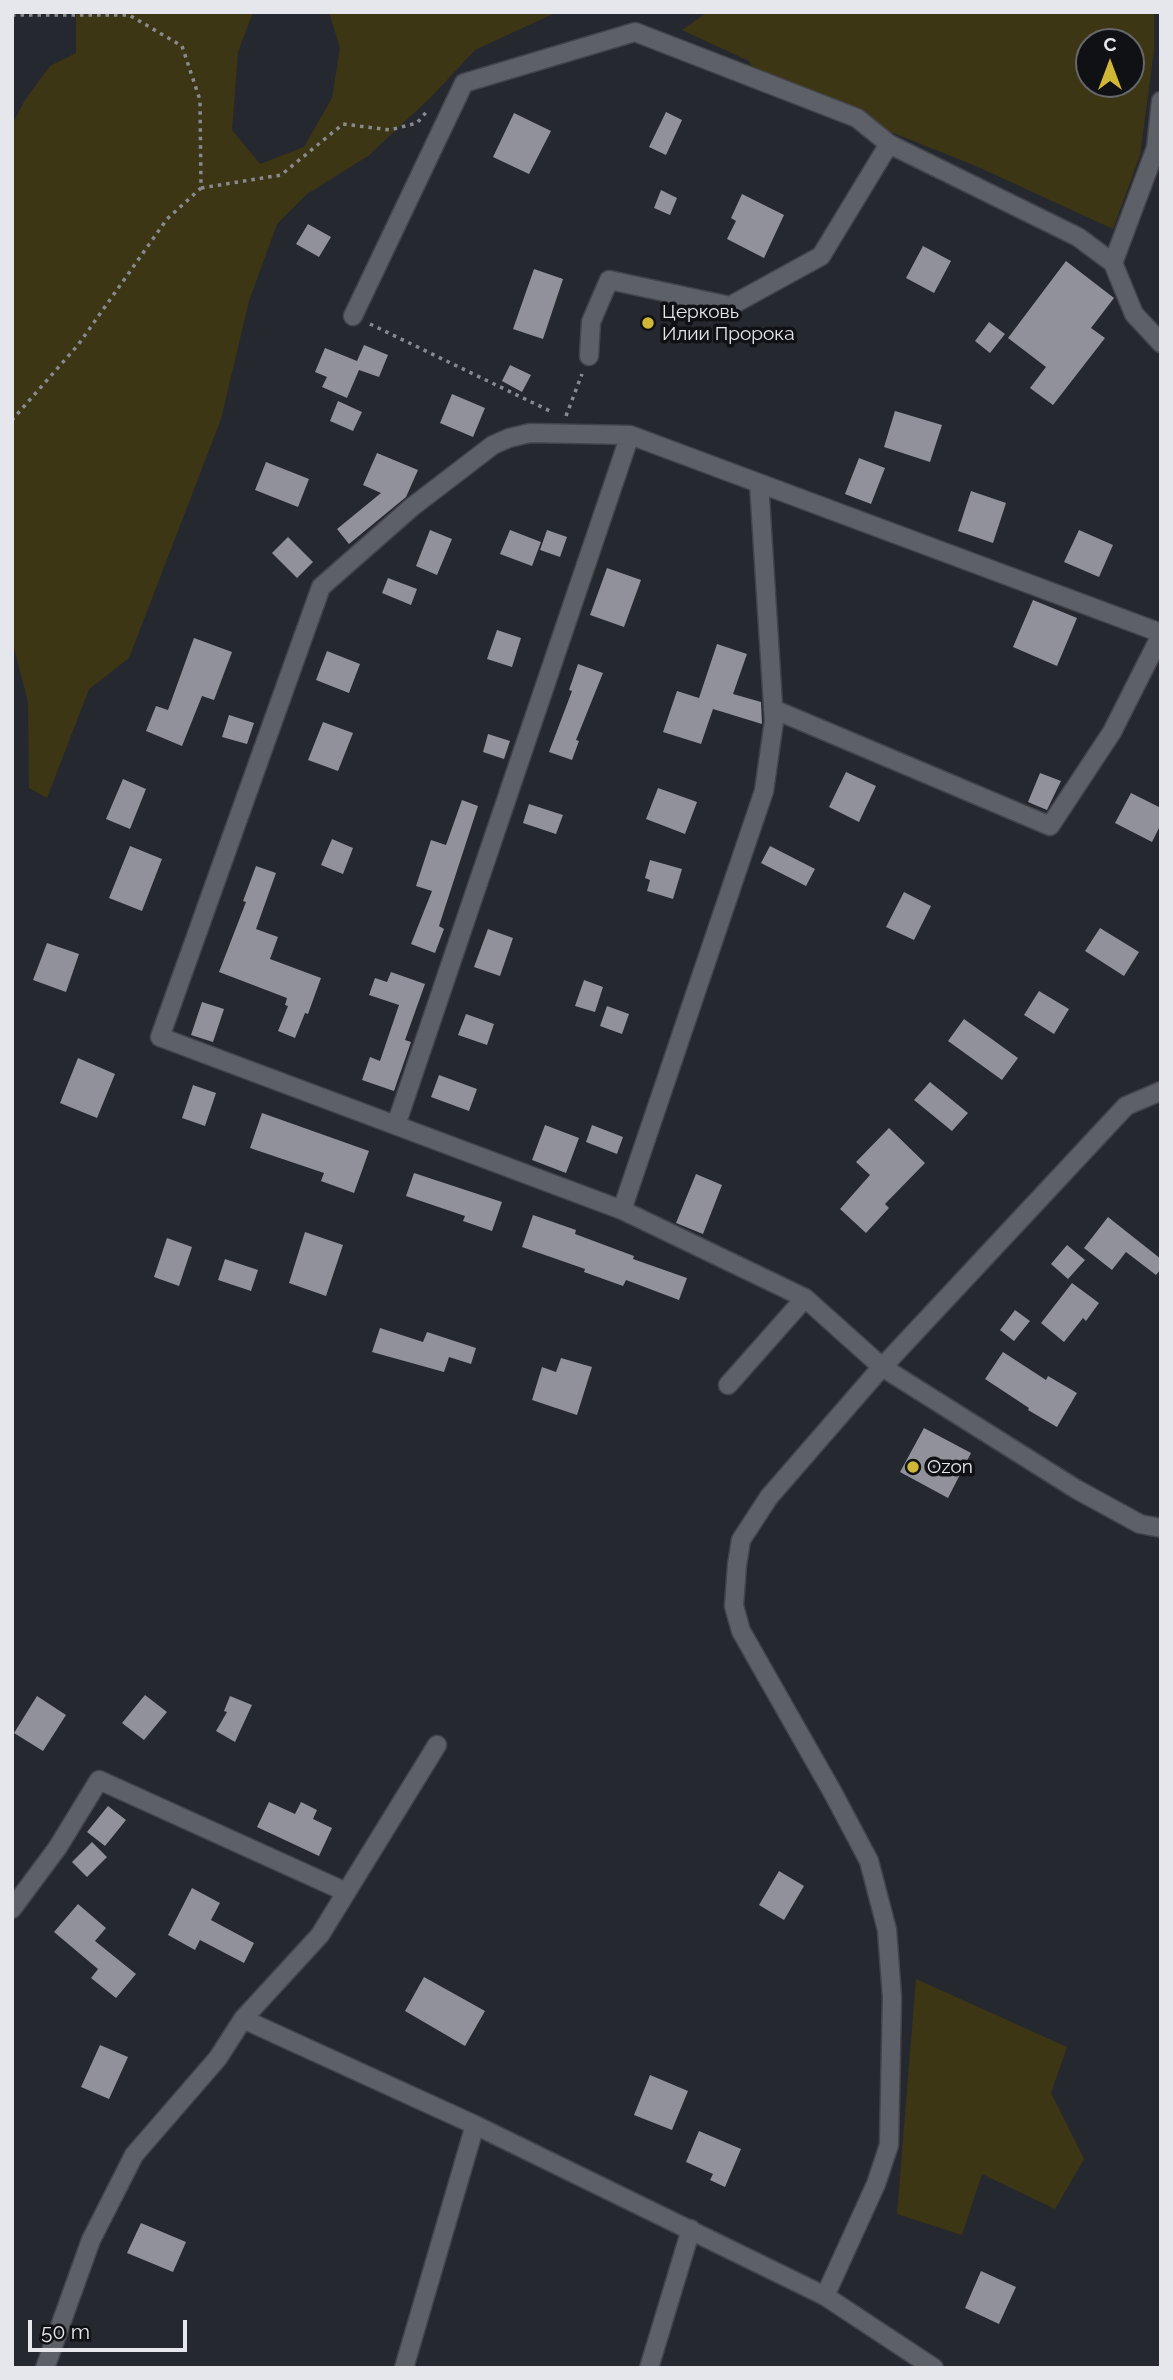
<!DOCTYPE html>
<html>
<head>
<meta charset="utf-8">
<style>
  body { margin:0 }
  #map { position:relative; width:1173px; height:2380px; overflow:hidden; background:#26282f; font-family:Raleway,sans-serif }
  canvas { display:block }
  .frame { position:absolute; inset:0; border:14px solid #e6e7ec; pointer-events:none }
  .north { position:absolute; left:1075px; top:28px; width:70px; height:70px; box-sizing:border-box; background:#101114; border:2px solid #66676a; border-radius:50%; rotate:0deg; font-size:19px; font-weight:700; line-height:28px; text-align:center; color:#e6e7ec }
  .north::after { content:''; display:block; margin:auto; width:24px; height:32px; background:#d0b836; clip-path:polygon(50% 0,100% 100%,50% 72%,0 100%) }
  .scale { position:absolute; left:28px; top:2320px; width:159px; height:32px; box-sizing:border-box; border:4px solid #e6e7ec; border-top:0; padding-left:9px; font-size:21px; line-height:24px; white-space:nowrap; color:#e6e7ec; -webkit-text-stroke:5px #101114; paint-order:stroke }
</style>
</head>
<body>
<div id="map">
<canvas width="1173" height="2380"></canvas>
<div class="frame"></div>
<div class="north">С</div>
<div class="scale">50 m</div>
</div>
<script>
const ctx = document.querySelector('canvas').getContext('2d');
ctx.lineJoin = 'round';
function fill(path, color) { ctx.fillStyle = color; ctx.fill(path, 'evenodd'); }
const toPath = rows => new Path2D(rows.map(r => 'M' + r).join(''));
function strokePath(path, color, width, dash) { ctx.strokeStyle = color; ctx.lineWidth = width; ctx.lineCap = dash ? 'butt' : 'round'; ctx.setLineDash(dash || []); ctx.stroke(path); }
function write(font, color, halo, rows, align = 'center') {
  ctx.font = font + ' Raleway,sans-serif'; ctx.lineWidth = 7; ctx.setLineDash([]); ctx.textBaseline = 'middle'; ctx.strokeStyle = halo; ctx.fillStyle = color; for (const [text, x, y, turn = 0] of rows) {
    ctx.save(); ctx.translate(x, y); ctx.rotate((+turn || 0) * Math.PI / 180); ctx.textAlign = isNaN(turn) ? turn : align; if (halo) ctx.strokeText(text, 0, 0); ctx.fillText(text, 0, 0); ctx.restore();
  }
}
fill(toPath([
  [76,12,253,12,238,52,232,130,260,164,304,147,332,98,340,48,329,12,557,12,475,50,431,97,368,156,307,194,277,224,249,301,221,419,129,658,89,689,47,798,29,788,28,702,12,640,12,125,25,100,50,66,76,53],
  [708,12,1154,12,1154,50,1140,155,1113,229,976,166,806,98,758,76,749,61,682,30],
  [1089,42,1131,42,1131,84,1089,84],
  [916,1979,1067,2047,1051,2093,1084,2159,1055,2209,982,2174,962,2235,897,2214]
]), '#3d3615');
fill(toPath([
  [666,112,682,120,666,155,649,147],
  [514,113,551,131,529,174,493,157],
  [661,190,677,198,670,215,654,208],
  [742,194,784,215,764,258,727,239,736,221,731,218],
  [308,224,331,237,319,257,296,244],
  [923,246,951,261,934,293,906,278],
  [1066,261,1114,298,1091,328,1105,338,1053,405,1030,388,1046,367,1008,338],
  [534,269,563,279,543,339,513,329],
  [989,322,1005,334,990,353,975,341],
  [364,345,388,355,379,377,359,370,347,398,322,387,327,377,315,372,325,348,357,361],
  [510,365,531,375,522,392,502,381],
  [452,394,485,408,473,437,440,423],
  [338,401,362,412,353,431,330,421],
  [895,411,942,425,930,462,884,447],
  [377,453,418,470,406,497,349,544,337,529,381,493,363,485],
  [859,458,885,468,871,504,845,494],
  [266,462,309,479,298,507,255,490],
  [971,491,1006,503,993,543,958,531],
  [430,530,452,539,437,575,416,566],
  [510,530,541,542,532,566,500,554],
  [547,530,567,537,560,557,540,550],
  [1079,530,1113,545,1099,577,1064,562],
  [288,537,313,562,297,578,272,553],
  [607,568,641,580,624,627,590,615],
  [388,578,417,589,411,605,382,593],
  [1033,600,1077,618,1057,666,1013,647],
  [497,630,521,638,512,667,487,659],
  [194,638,232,652,214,700,202,696,182,746,146,731,156,706,168,710],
  [717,644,747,654,733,694,761,702,762,724,713,709,701,744,663,732,677,691,699,698],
  [327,651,360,664,349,693,316,680],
  [578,664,603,673,576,740,579,741,572,760,549,752,572,691,569,690],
  [229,715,254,723,247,744,222,737],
  [323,722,353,733,338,771,308,760],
  [488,734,510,741,504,759,483,752],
  [846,772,876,786,859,822,829,807],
  [1040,773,1061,781,1047,810,1028,802],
  [123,779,146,789,130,829,106,819],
  [658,788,697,802,685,834,646,819],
  [1131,793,1161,808,1161,824,1152,842,1115,823],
  [462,800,478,806,439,926,444,929,435,953,411,944,432,891,416,886,431,840,446,845],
  [529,804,563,815,556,834,523,823],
  [332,839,353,848,343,874,321,865],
  [130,846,162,859,142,911,109,898],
  [770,846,815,869,806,886,761,863],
  [650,860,682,869,673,899,647,891,650,880,645,878],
  [256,866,276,873,256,929,278,937,270,959,321,978,308,1014,305,1013,295,1038,278,1031,288,1006,285,1005,287,998,219,972,246,902,243,901],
  [904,892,931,906,914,940,886,927],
  [1100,928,1139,952,1124,976,1085,951],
  [488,929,513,938,500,976,474,967],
  [47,943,79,954,66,992,33,980],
  [391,972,425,984,405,1040,411,1042,394,1091,362,1080,370,1057,380,1061,399,1005,369,995,375,978,387,982],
  [584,980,603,987,595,1012,575,1006],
  [1039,991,1069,1009,1054,1034,1024,1015],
  [202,1002,224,1009,213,1042,191,1035],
  [607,1006,629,1014,622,1034,600,1026],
  [466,1014,494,1024,487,1045,458,1035],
  [964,1019,1018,1058,1002,1080,948,1041],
  [78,1058,115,1074,97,1118,60,1103],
  [439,1075,477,1089,469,1111,431,1097],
  [930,1082,968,1113,952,1131,914,1100],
  [193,1085,216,1093,205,1126,182,1118],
  [262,1113,369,1151,354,1193,321,1181,324,1173,250,1148],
  [545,1125,579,1138,566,1173,532,1160],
  [592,1125,623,1137,617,1154,586,1142],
  [889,1128,925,1163,885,1204,889,1208,866,1233,840,1209,870,1175,856,1162],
  [414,1173,502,1202,492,1231,463,1221,465,1216,406,1196],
  [696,1174,722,1185,703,1234,676,1223],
  [533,1215,576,1230,575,1234,634,1256,633,1259,687,1278,679,1300,626,1280,623,1286,584,1272,585,1269,522,1247],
  [1108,1217,1161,1259,1161,1269,1156,1275,1126,1252,1112,1270,1084,1248],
  [305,1232,343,1245,326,1296,289,1283],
  [167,1238,192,1247,179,1286,154,1277],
  [1067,1245,1085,1260,1068,1279,1051,1264],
  [225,1259,258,1270,251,1291,218,1280],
  [1072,1283,1099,1303,1086,1321,1083,1318,1064,1342,1041,1323],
  [1015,1310,1030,1321,1014,1341,1000,1330],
  [380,1328,423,1342,427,1332,476,1348,471,1364,449,1357,444,1372,372,1352],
  [1003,1352,1046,1380,1048,1376,1077,1393,1057,1427,1028,1410,1029,1408,985,1379],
  [561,1358,592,1367,577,1415,532,1400,542,1367,556,1372],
  [924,1428,971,1453,948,1498,900,1472],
  [145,1695,167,1712,144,1740,122,1723],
  [37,1696,66,1715,43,1751,14,1733],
  [230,1696,252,1705,235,1742,216,1731,227,1712,224,1711],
  [269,1802,295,1814,301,1802,317,1810,313,1819,332,1828,319,1856,257,1827],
  [108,1806,126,1820,105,1846,87,1832],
  [92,1842,107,1857,87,1877,72,1862],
  [779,1871,804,1886,784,1920,759,1905],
  [192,1888,220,1903,211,1920,254,1943,244,1963,200,1940,195,1950,168,1935],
  [78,1904,106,1928,95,1941,136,1974,116,1998,91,1978,98,1969,54,1932],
  [424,1977,485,2011,465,2046,405,2011],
  [100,2045,128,2057,109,2099,81,2087],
  [650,2075,688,2091,672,2130,634,2115],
  [699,2131,741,2149,725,2187,710,2180,713,2174,686,2162],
  [141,2223,186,2242,173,2272,127,2253],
  [981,2271,1016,2287,999,2324,965,2308]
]), '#90919a');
const minor = toPath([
  [1113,263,1156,148,1161,101],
  [353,316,464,83,635,32,857,118,889,144],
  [589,356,591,322,609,280,730,306,821,256,889,144,1078,237,1113,263,1134,314,1161,343],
  [1161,633,630,435,530,433,509,438,493,445,412,507,321,587,160,1037,622,1210,805,1298,882,1367,1076,1489,1140,1524,1161,1528],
  [773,709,1050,826,1112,732,1161,635],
  [396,1125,630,435],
  [622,1210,764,791,774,721,759,483],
  [728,1385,805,1298],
  [12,1909,58,1847,99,1780,346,1892],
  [243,2019,475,2125,825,2296,934,2368],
  [825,2296,876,2184,889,2145,892,1997,887,1930,869,1861,833,1793,741,1631,734,1606,737,1565,741,1540,769,1497,874,1376,1126,1106,1161,1091],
  [45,2368,91,2240,134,2155,218,2058,243,2019,320,1935,437,1745],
  [404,2368,475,2125],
  [649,2368,691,2229]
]);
strokePath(minor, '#43444a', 21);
strokePath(toPath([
  [12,15,129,15,182,46,200,100,201,188,167,219,78,345,12,420],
  [201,188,281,175,343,124,390,130,417,123,428,110],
  [370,324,552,412],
  [566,416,582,374]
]), '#898a90', 3.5, [3.5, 5]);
strokePath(minor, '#5e6068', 18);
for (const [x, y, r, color] of [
  [648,323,7,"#d0b836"],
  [913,1467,7,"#d0b836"]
]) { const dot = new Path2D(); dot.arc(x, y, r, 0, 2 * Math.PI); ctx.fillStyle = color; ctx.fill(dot); strokePath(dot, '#101114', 2.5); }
write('19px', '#e6e7ec', '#101114', [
  ["Церковь",662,312],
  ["Илии Пророка",662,334],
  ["Ozon",927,1467]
], 'left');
</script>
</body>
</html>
